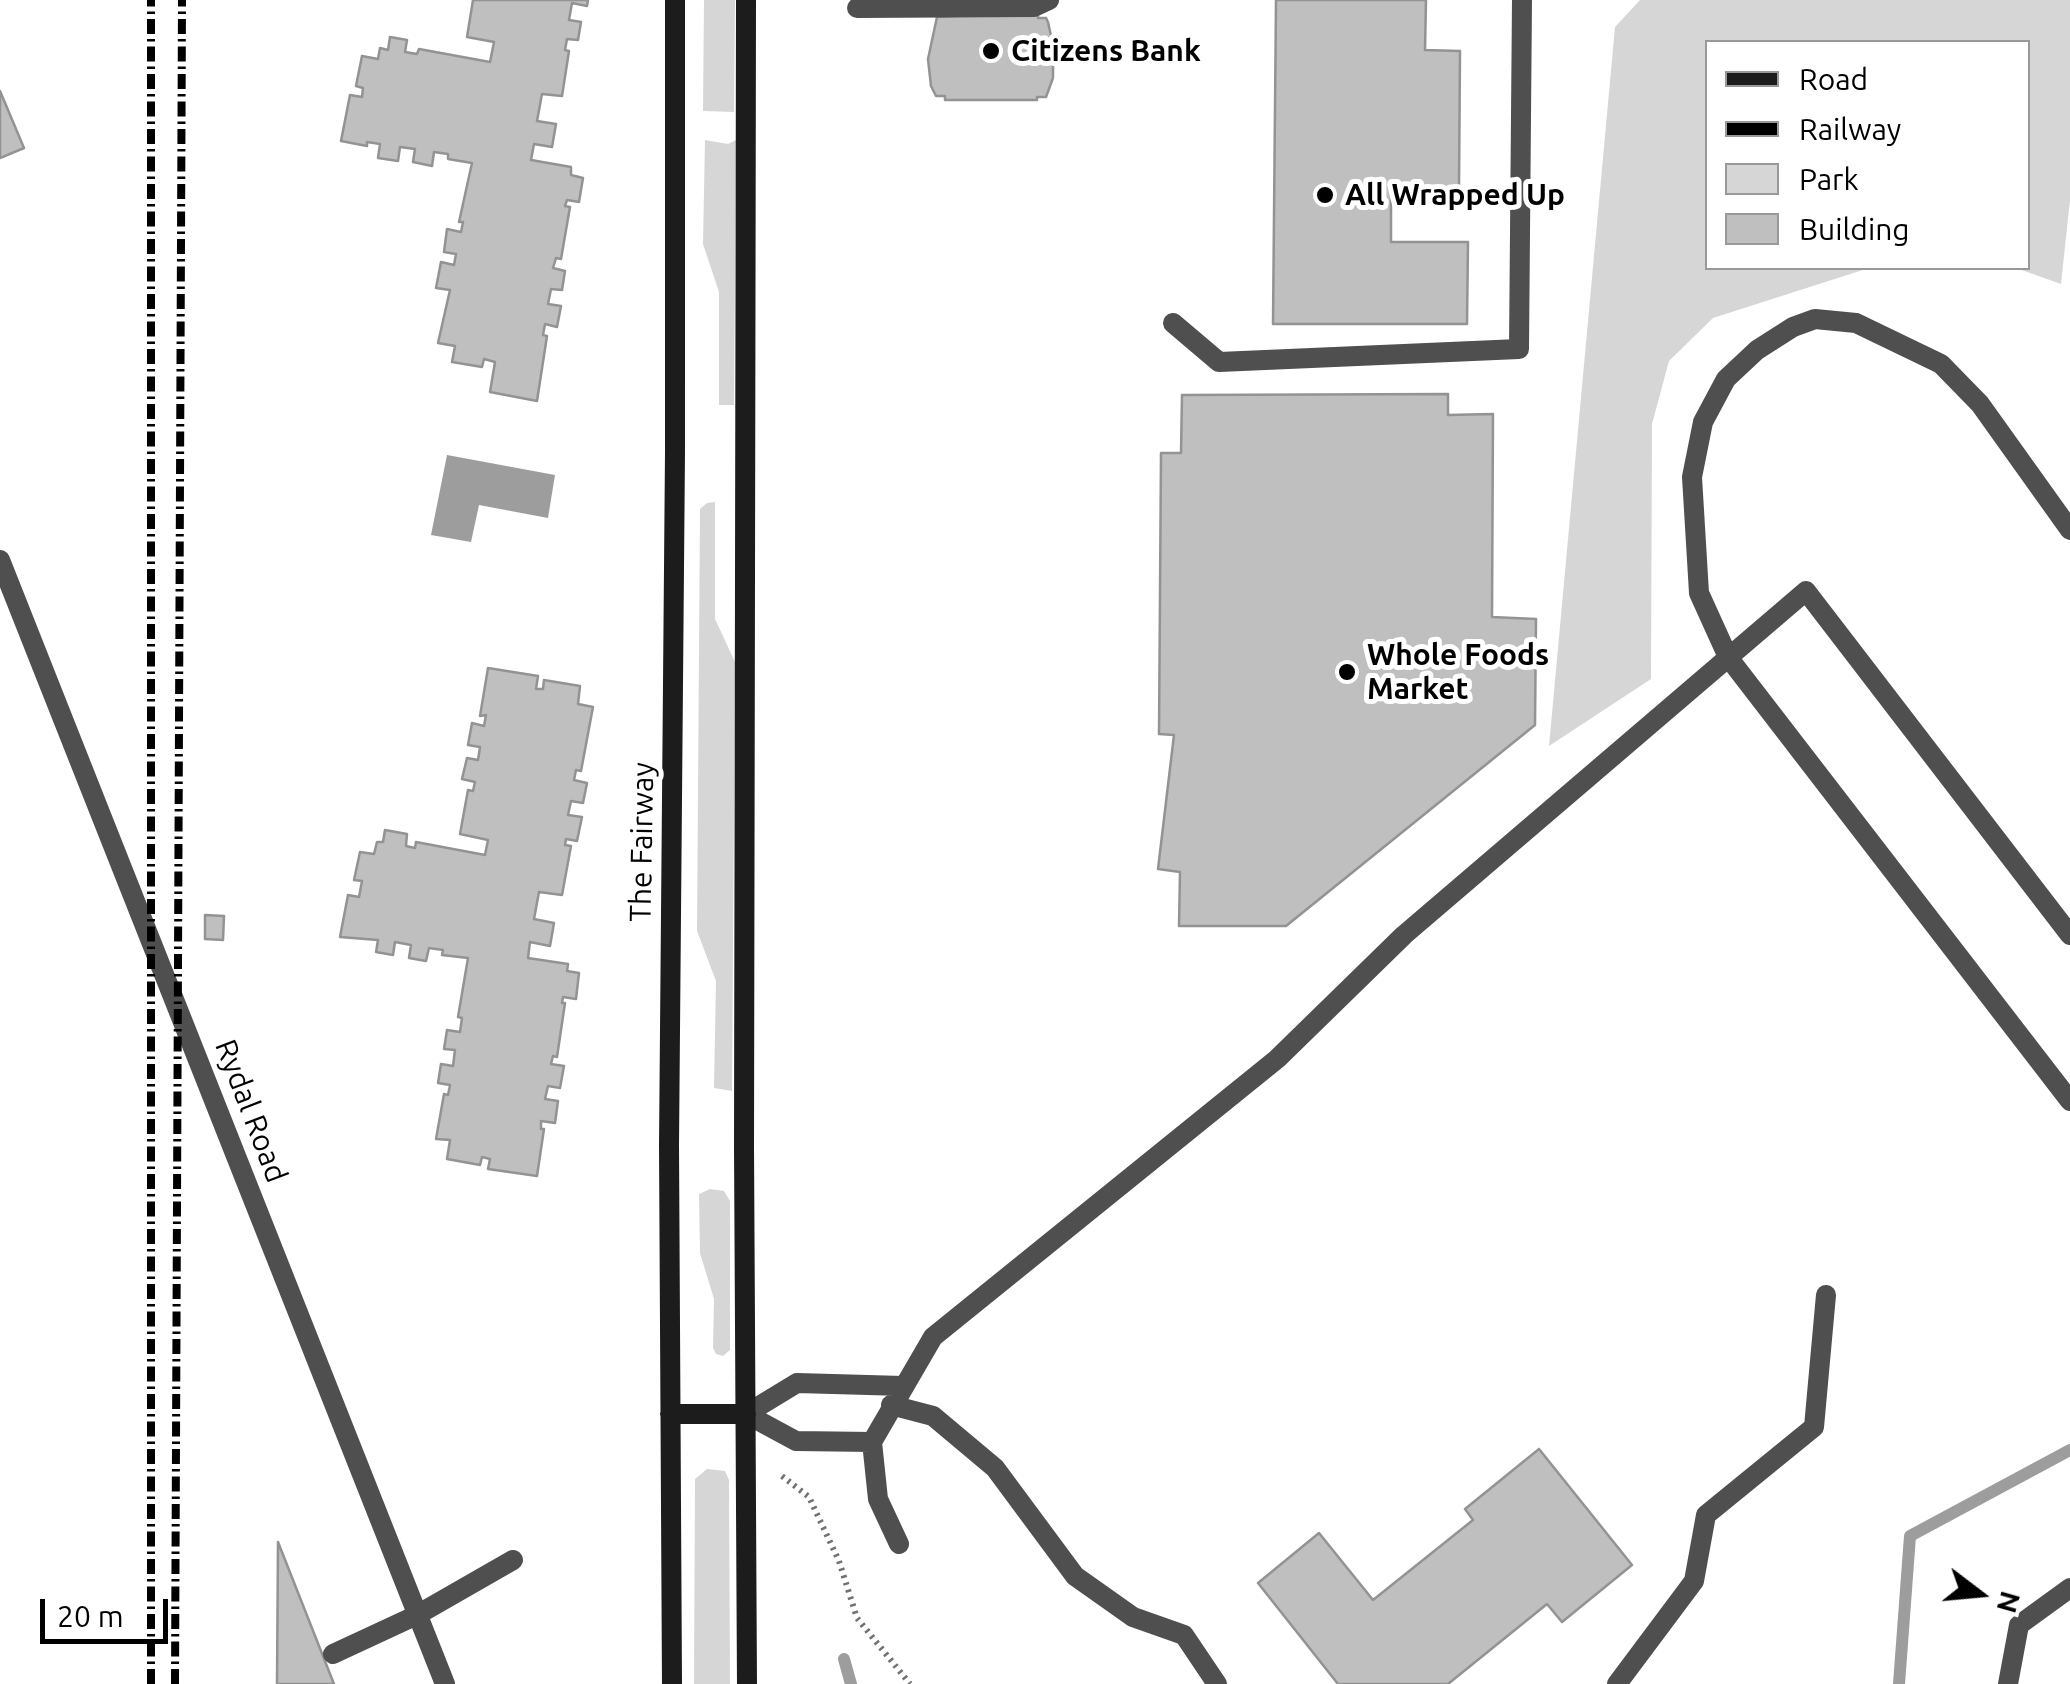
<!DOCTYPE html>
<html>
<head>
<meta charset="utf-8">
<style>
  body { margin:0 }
  #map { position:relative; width:2070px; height:1684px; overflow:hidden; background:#fff; font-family:Ubuntu,sans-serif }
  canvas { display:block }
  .legend { position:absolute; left:1705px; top:40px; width:325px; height:230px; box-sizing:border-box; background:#fff; border:2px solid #999; margin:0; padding:12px 18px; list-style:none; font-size:30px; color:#000 }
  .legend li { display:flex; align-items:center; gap:20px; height:50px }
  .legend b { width:50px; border:2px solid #999 }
  .north { position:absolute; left:1930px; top:1544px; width:100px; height:100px; -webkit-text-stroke:8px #fff; paint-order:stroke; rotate:106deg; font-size:28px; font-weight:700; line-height:40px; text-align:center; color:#000 }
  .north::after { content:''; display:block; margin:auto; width:35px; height:45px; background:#000; clip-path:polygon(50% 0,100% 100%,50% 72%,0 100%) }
  .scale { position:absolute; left:40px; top:1599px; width:128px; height:45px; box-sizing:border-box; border:5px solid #000; border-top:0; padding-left:12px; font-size:30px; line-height:35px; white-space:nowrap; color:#000; -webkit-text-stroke:8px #fff; paint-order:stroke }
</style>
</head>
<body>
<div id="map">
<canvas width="2070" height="1684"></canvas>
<ul class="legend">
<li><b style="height:12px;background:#1c1c1c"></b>Road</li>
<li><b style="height:12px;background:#000"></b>Railway</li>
<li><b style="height:28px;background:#d6d6d6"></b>Park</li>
<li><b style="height:28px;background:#bfbfbf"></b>Building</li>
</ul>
<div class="north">N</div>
<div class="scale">20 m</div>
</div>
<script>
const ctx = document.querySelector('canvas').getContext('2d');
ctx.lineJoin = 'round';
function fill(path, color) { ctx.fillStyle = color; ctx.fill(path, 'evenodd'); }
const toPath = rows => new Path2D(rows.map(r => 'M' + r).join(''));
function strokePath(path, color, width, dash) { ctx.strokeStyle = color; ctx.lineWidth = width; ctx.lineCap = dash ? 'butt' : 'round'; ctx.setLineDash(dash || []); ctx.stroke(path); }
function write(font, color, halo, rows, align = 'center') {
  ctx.font = font + ' Ubuntu,sans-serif'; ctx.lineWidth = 10; ctx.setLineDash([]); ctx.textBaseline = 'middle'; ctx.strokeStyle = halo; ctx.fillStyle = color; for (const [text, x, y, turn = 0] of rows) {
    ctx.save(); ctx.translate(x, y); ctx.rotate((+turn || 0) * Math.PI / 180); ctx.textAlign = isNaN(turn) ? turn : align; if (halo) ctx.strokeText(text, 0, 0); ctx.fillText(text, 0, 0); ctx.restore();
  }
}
fill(toPath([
  [704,0,735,0,734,112,703,111],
  [1640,0,2070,0,2070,200,2061,284,2016,268,2028,268,2028,42,1708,42,1708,268,1869,268,1713,318,1669,361,1652,424,1651,679,1549,746,1615,27],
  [705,140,728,144,736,140,734,405,719,405,719,292,703,244],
  [715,502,715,619,735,662,732,1091,714,1088,716,981,697,931,700,509,707,503],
  [710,1189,724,1191,730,1201,730,1350,723,1356,716,1354,713,1348,714,1299,700,1253,699,1194],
  [707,1469,725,1471,729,1480,730,1684,694,1684,695,1479]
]), '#d6d6d6');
fill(toPath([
  [447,455,555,475,548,518,479,505,471,542,431,535]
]), '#9d9d9d');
strokePath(toPath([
  [844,1659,851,1684],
  [1899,1684,1910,1536,2070,1450]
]), '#9d9d9d', 12);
const building = toPath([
  [473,0,588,0,587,6,572,3,569,20,581,22,578,40,567,39,565,50,569,51,562,96,542,94,537,121,556,124,552,147,534,144,531,160,571,167,571,175,583,178,579,202,567,200,565,206,570,207,561,259,556,258,553,268,565,271,562,290,551,289,548,304,561,306,557,327,545,324,543,335,547,336,537,401,490,392,495,362,484,359,482,367,452,362,455,346,438,343,450,290,436,288,441,262,454,265,456,254,444,252,447,229,461,232,463,222,459,222,472,163,448,159,448,154,434,152,432,166,413,162,415,149,400,147,398,161,378,158,380,144,367,142,367,146,341,141,350,95,362,97,363,88,356,86,362,56,378,59,380,48,388,50,390,37,407,40,405,52,417,54,419,49,490,62,494,42,467,37,473,0],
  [1276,0,1426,0,1425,50,1460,51,1459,189,1391,189,1391,242,1468,242,1467,324,1273,324,1276,0],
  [1038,11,1038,18,1046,18,1048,22,1053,45,1053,78,1046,97,1037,97,1037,100,945,100,945,96,936,96,931,86,928,59,937,17,1038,11],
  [0,91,24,148,0,158,0,91],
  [1448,394,1448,415,1493,414,1492,617,1536,619,1535,725,1286,926,1179,926,1180,872,1158,869,1174,735,1159,734,1161,453,1181,453,1182,395,1448,394],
  [488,668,538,676,536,689,543,689,544,680,580,686,578,704,593,707,581,771,576,770,574,780,587,783,583,803,571,801,568,815,582,817,577,841,566,839,565,845,571,846,562,895,539,892,534,919,554,923,550,946,530,942,528,958,568,964,567,971,579,973,576,999,563,997,562,1003,565,1003,557,1057,553,1056,551,1064,564,1066,560,1088,548,1086,545,1099,558,1101,555,1123,541,1121,541,1129,544,1129,537,1176,488,1169,490,1159,482,1157,480,1165,447,1159,450,1140,436,1139,444,1094,448,1095,450,1085,438,1083,441,1064,453,1066,455,1050,444,1049,447,1030,460,1032,462,1018,458,1017,468,958,442,955,443,950,429,948,426,961,409,958,411,945,395,942,393,955,376,952,378,940,340,937,348,895,359,897,362,881,354,880,360,852,374,854,377,842,383,842,385,830,407,834,406,846,415,848,416,842,485,855,488,840,460,834,468,790,473,791,475,782,462,779,467,758,478,760,480,747,468,745,472,723,484,726,486,715,480,716,488,668],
  [205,915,224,916,223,940,205,939,205,915],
  [1539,1449,1632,1565,1562,1622,1547,1604,1448,1684,1338,1684,1258,1583,1319,1533,1373,1600,1473,1520,1465,1509,1539,1449],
  [278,1542,334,1684,277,1684,278,1542]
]);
fill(building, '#bfbfbf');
strokePath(building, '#939393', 2.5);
strokePath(toPath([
  [782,1476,809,1497,839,1561,857,1618,910,1684]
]), '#717171', 6, [2.5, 5]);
strokePath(toPath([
  [857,8,1034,7,1049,0],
  [1173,323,1219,362,1519,349,1522,0],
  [2070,530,1980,404,1941,364,1856,323,1815,319,1793,327,1757,350,1726,379,1703,422,1692,477,1699,593,1728,657,2070,1101],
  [891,1405,933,1416,995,1468,1075,1576,1133,1617,1184,1635,1217,1684],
  [746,1414,797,1383,903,1386],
  [746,1414,796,1441,872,1442],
  [899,1544,878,1499,872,1442,933,1337,1277,1059,1404,935,1806,591,2070,935],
  [333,1654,417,1615,513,1560],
  [1617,1684,1694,1581,1706,1515,1814,1427,1826,1295],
  [2008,1684,2019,1625,2070,1588]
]), '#4f4f4f', 20);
strokePath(toPath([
  [0,560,445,1684]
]), '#4f4f4f', 20);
strokePath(toPath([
  [746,0,744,1146,747,1684],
  [670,1414,746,1414],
  [672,1684,669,1145,675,452,675,0]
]), '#1c1c1c', 20);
strokePath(toPath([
  [151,1684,151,0],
  [175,1684,182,0]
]), '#000', 8, [15, 5, 2.5, 5]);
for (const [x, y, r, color] of [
  [991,51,10,"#000"],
  [1325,195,10,"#000"],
  [1347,672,10,"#000"]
]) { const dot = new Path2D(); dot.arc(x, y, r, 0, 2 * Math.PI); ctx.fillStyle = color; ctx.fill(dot); strokePath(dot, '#fff', 4); }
write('bold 30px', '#000', '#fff', [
  ["Citizens Bank",1011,51],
  ["All Wrapped Up",1345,195],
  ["Whole Foods",1367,655],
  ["Market",1367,689]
], 'left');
write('30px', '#000', '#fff', [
  ["The Fairway",642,842,-89],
  ["Rydal Road",251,1111,69]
]);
</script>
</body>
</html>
